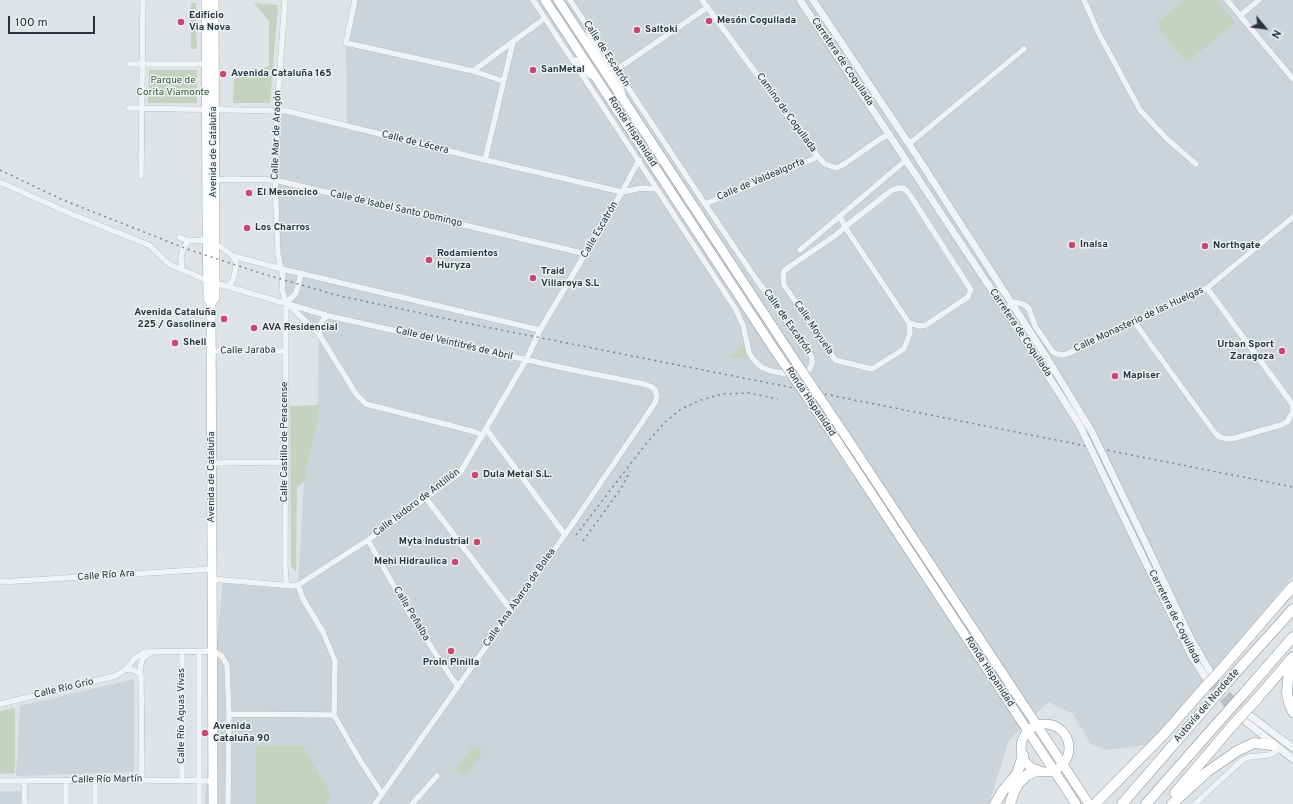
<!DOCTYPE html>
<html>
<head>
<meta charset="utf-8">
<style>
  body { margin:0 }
  #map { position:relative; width:1293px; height:804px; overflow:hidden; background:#dee3e7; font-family:Overpass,sans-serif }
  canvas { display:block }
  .north { position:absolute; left:1245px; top:8px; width:40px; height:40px; -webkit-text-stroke:3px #edf2f5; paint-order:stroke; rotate:119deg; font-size:11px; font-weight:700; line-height:16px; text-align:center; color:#28333d }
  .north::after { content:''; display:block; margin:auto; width:14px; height:18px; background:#28333d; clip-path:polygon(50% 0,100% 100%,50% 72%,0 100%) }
  .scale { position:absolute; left:8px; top:16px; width:87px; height:18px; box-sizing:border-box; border:2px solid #28333d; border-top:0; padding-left:5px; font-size:12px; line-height:14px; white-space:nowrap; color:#28333d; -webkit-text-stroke:3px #edf2f5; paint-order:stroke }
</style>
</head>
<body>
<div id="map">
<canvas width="1293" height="804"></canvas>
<div class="north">N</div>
<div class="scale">100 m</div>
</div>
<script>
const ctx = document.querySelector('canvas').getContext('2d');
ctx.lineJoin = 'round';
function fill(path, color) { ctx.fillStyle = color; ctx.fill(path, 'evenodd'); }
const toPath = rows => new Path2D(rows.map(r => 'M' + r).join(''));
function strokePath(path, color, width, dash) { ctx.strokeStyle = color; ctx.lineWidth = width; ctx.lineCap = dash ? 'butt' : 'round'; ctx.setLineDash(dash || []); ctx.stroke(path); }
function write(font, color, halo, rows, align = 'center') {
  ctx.font = font + ' Overpass,sans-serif'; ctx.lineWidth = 3; ctx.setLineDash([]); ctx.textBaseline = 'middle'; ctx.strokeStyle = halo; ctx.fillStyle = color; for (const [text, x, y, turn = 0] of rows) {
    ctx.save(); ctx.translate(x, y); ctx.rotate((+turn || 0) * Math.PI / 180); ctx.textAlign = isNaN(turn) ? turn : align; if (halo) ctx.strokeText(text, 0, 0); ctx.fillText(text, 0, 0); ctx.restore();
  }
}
fill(toPath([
  [356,0,1293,0,1293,576,1151,744,1107,750,1091,744,1072,713,1048,702,1009,740,989,804,205,804,216,650,223,580,298,585,304,482,318,418,319,334,286,303,282,269,275,180,277,110,347,126,346,43],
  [134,679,134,772,16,776,20,706],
  [0,791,21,791,21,804,0,804]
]), '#ccd3d9');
fill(toPath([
  [1183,0,1216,0,1235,23,1187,62,1172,47,1157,23],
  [191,3,196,3,196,25,191,25],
  [254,3,278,5,270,103,233,103,234,79,269,66,269,21],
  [191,29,196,29,197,49,191,49],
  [149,70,197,70,197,103,148,103],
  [740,345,746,346,749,358,729,358,735,352],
  [319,405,318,418,304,482,297,487,296,572,291,566,290,406],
  [15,708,15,773,0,774,0,711],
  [256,746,303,746,331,795,326,804,256,804],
  [473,746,475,746,481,750,482,753,467,775,464,776,457,771,457,768]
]), '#c7d1c0');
strokePath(toPath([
  [1214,678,1224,691,1244,711],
  [1209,683,1223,700,1240,717]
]), '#bac0c5', 7, [7, 3.5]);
const minor = toPath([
  [285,0,277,110,275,180,278,255,283,276,282,289,286,303,285,566,286,581,288,585],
  [355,0,346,43,473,71,503,81],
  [533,0,735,308,743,325,749,352,753,359,761,367,771,371,797,376,805,374,809,370,812,364,812,358,809,351,756,279,705,204,570,0],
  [702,0,818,157,825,164,836,168,843,165,880,139,890,134],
  [1084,0,1098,32,1140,110,1166,138,1196,164],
  [1227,0,1293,79],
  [1241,15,1259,0],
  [588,31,591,38,617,79,623,94],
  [576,60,590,76],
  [130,64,206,64],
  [616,70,708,7],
  [473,71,545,18],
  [129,108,287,111,485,160,622,192,642,188,657,189],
  [909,144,1024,49],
  [485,160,513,42],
  [141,176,143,0],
  [213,180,228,179,275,180,586,254],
  [0,182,69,213,149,245,169,264,208,281,329,316,573,370,644,384,652,387,655,390,657,397,655,403,576,519,375,804],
  [705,204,818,157],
  [840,216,845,227,909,323,910,333,904,349,872,369,835,360,784,285,783,276,784,271,789,267,836,235,845,227,855,219,892,190,899,188,903,188,908,192,971,290,968,297,926,325,920,326,909,323],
  [179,237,188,241,204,240,221,247,233,256,282,269,540,330],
  [800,250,906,160],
  [182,269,181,257,183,249,188,241],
  [228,286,232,282,235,273,236,262,233,256],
  [286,303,296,293,301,274],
  [289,305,319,334,356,394,366,404,472,431,483,435],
  [1006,312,1009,306,1016,302,1025,305,1029,309,1035,326,1053,352,1057,354,1063,355,1069,353,1207,288,1293,217],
  [1135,323,1215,433,1220,437,1226,439,1235,438,1281,425,1287,422,1293,412,1293,407,1290,401,1207,288],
  [319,334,320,325,324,318,329,316],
  [211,351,286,351],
  [486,429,565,535],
  [212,463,285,462],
  [426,498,511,610],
  [368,540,409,613,453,680,458,686],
  [212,579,293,586,298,585,368,540,460,473,526,360,540,330,622,192,639,160],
  [0,582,212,569],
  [298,585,303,599,323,632,335,661,334,715,358,757,382,794],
  [126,669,133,670,141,674],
  [0,704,115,676,126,669,135,658,145,652,213,651,222,656,227,665,229,714,228,804],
  [229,714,334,715],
  [142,780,141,674,140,667,143,658,152,652],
  [182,780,182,651],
  [0,781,142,780,213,781],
  [24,781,25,804],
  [66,804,66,781],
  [95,804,95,781],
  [199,804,199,651],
  [412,804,437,776],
  [1195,804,1241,761,1249,757,1269,755,1275,752,1279,749]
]);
const tertiary = toPath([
  [800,0,1040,363],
  [813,0,909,144,1047,358],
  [1148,548,1191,639,1214,678],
  [1140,551,1191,655,1209,683],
  [1244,711,1293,748],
  [1240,717,1293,759]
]);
const primary = toPath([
  [206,0,207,219,208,299,211,303,213,804],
  [211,303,215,298,215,296,214,0]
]);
const trunk = toPath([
  [545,0,774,349],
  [558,0,784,344],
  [833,435,1076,804],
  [845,435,1089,804],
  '1021 748a24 24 0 1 1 48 0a24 24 0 1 1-48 0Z'
]);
const motorway = toPath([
  [1293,667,1288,679,1287,693,1289,703,1293,712],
  [1219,672,1293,586],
  [1230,679,1293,609],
  [1245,692,1293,637],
  [1255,701,1293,657],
  [1175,793,1232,726],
  [995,804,1002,792,1017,774,1023,755],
  [1010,804,1014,792,1019,783,1026,776,1037,770],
  [1095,804,1165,733,1205,687],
  [1122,804,1206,707],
  [1146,804,1221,719],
  [1172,804,1207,772,1237,751,1254,743,1273,745]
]);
strokePath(minor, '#a4abb1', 6);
strokePath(tertiary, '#a4abb1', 8);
strokePath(primary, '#9ea9b2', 10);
strokePath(trunk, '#86939d', 10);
strokePath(motorway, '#86939d', 11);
strokePath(minor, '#f1f3f6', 5.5);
strokePath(tertiary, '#f1f3f6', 7);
strokePath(primary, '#fff', 9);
strokePath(trunk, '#fff', 9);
strokePath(motorway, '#fff', 10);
strokePath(toPath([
  [0,170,63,200,187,249,257,272,336,295,466,323,1293,487],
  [576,535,645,445,664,423,681,409,701,400,722,394,749,393,778,399],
  [583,541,622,487,630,471]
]), '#788590', 1.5, [2, 4]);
const tertiaryBridge = toPath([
  [1047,358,1092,432,1148,548],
  [1040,363,1080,426,1140,551]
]);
const trunkBridge = toPath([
  [784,344,845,435],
  [774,349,833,435]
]);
const motorwayBridge = toPath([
  [1205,687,1219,672],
  [1206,707,1230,679],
  [1221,719,1245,692],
  [1232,726,1255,701]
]);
strokePath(tertiaryBridge, '#a4abb1', 8, []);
strokePath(trunkBridge, '#86939d', 10, []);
strokePath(motorwayBridge, '#86939d', 11, []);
strokePath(tertiaryBridge, '#f1f3f6', 7);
strokePath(trunkBridge, '#fff', 9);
strokePath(motorwayBridge, '#fff', 10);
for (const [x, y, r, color] of [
  [709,21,4,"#c84870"],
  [181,22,4,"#c84870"],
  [637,30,4,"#c84870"],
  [533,70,4,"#c84870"],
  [223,74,4,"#c84870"],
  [249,193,4,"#c84870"],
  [247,228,4,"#c84870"],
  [1072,245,4,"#c84870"],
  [1205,246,4,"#c84870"],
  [429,260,4,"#c84870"],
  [533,278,4,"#c84870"],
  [224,319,4,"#c84870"],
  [254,328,4,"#c84870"],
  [175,343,4,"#c84870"],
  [1282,351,4,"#c84870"],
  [1115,376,4,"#c84870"],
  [475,475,4,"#c84870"],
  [477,542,4,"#c84870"],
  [455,562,4,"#c84870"],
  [451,651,4,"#c84870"],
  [205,733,4,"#c84870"]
]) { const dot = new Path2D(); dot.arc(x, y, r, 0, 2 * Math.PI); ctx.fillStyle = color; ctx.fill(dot); strokePath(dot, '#edf2f5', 1.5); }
write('bold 10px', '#28333d', '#edf2f5', [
  ["Edificio",189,16],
  ["Via Nova",189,28],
  ["Mesón Cogullada",717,21],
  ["Saltoki",645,30],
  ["SanMetal",541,70],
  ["Avenida Cataluña 165",231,74],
  ["El Mesoncico",257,193],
  ["Los Charros",255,228],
  ["Inalsa",1080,245],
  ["Northgate",1213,246],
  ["Rodamientos",437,254],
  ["Huryza",437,266],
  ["Traid",541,272],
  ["Villaroya S.L",541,284],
  ["Avenida Cataluña",216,313,"right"],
  ["225 / Gasolinera",216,325,"right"],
  ["AVA Residencial",262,328],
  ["Shell",183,343],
  ["Urban Sport",1274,345,"right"],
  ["Zaragoza",1274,357,"right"],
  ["Mapiser",1123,376],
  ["Dula Metal S.L.",483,475],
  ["Myta Industrial",469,542,"right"],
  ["Mehi Hidraulica",447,562,"right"],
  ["Proin Pinilla",451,663,"center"],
  ["Avenida",213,727],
  ["Cataluña 90",213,739]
], 'left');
write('10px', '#28333d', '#edf2f5', [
  ["Calle de Escatrón",606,54,57],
  ["Carretera de Cogullada",842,62,56],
  ["Camino de Cogullada",786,113,54],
  ["Ronda Hispanidad",632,132,57],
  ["Calle Mar de Aragón",277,135,-88],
  ["Calle de Lécera",415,143,14],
  ["Avenida de Cataluña",214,152,-90],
  ["Calle de Valdealgorfa",761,180,-23],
  ["Calle de Isabel Santo Domingo",396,209,13],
  ["Calle Escatrón",600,230,-60],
  ["Calle Monasterio de las Huelgas",1139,320,-25],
  ["Calle de Escatrón",787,322,55],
  ["Calle Moyuela",813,328,56],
  ["Carretera de Cogullada",1020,333,56],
  ["Calle del Veintitrés de Abril",454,344,13],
  ["Calle Jaraba",248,351,-1],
  ["Ronda Hispanidad",810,402,56],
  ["Calle Castillo de Peracense",285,442,-90],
  ["Avenida de Cataluña",212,477,-90],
  ["Calle Isidoro de Antillón",417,503,-37],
  ["Calle Río Ara",106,576,-4],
  ["Calle Ana Abarca de Bolea",520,598,-55],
  ["Calle Peñalba",411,614,59],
  ["Carretera de Cogullada",1174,617,63],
  ["Ronda Hispanidad",989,672,57],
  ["Calle Río Grío",64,689,-13],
  ["Autovía del Nordeste",1207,706,-49],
  ["Calle Río Aguas Vivas",182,716,-90],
  ["Calle Río Martín",107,780,-1]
]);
write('10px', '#425836', '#edf2f5', [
  ["Parque de",173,81],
  ["Corita Viamonte",173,93]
]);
</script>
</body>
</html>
